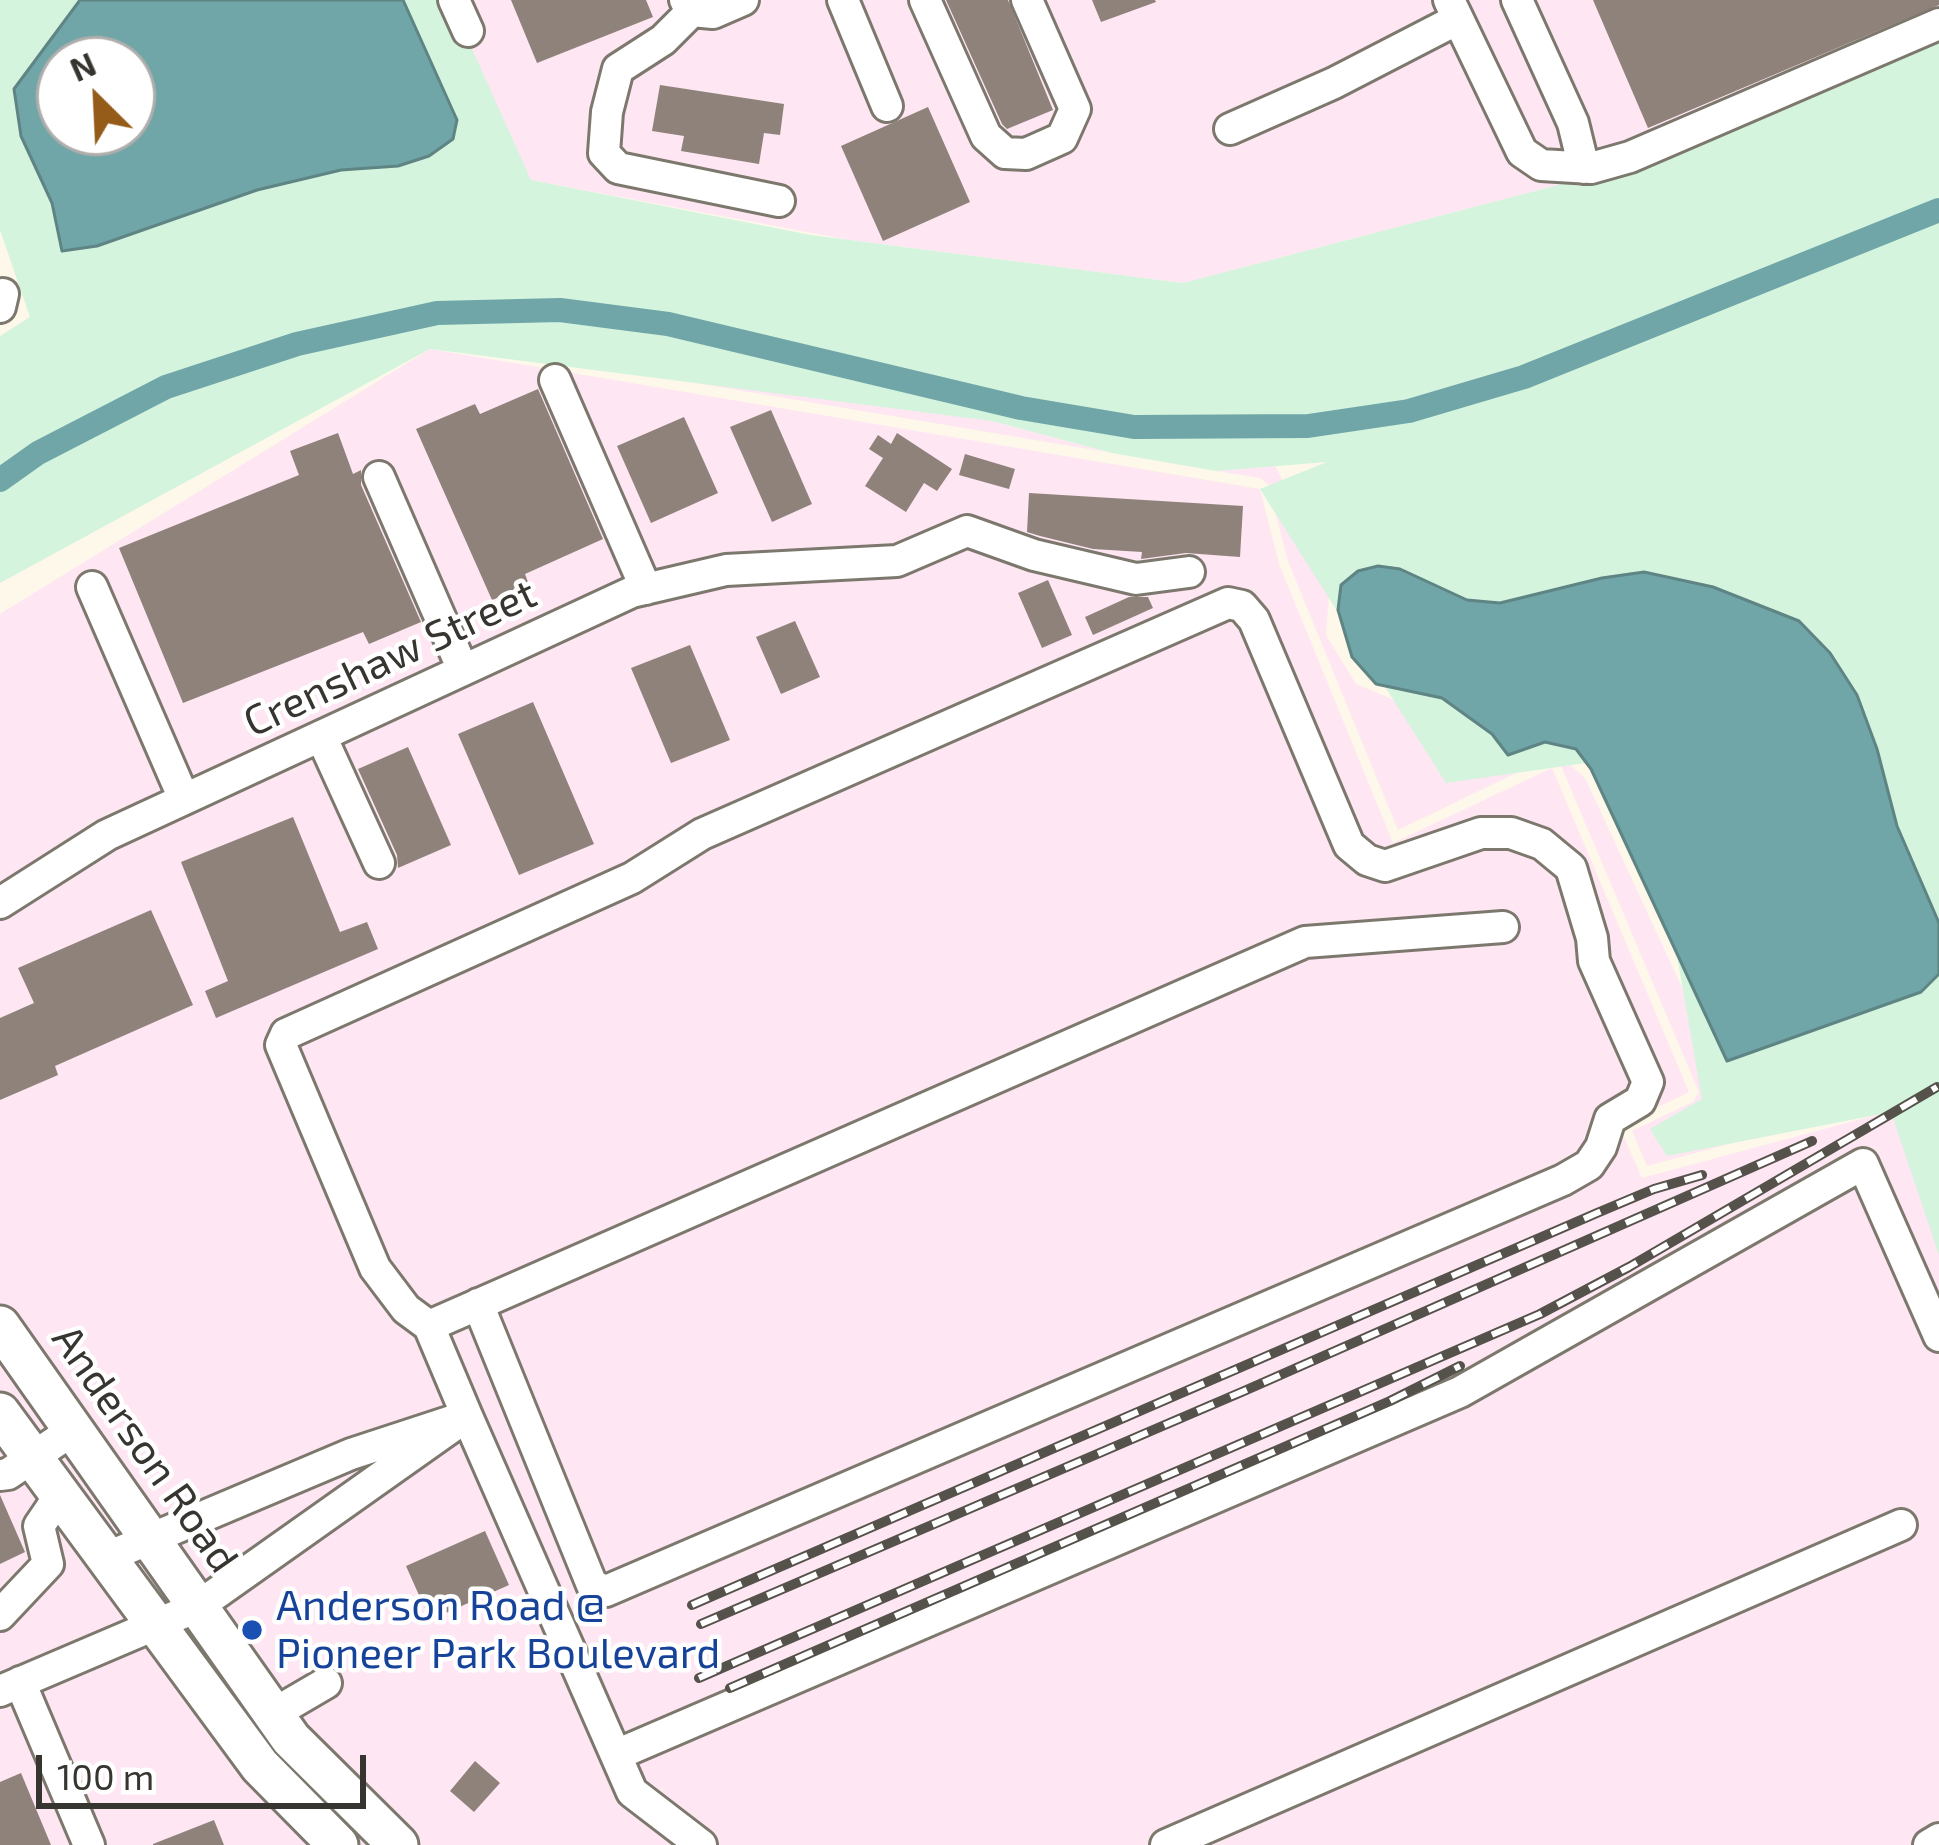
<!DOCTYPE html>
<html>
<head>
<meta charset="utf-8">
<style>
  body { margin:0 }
  #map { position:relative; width:1939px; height:1845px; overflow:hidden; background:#fdf8ea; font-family:"Exo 2",sans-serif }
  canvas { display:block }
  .north { position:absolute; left:36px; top:36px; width:120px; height:120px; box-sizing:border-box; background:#fff; border:3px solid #afaeac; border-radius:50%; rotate:336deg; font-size:33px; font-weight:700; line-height:48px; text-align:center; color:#373530 }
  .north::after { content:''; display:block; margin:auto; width:42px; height:54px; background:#955c19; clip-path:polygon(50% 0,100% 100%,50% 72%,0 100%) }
  .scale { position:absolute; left:36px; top:1755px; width:330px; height:54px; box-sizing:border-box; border:6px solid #373530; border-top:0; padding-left:15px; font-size:36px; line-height:42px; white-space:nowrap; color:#373530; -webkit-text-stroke:9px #fff; paint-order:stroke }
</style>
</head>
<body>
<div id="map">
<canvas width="1939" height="1845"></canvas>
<div class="north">N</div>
<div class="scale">100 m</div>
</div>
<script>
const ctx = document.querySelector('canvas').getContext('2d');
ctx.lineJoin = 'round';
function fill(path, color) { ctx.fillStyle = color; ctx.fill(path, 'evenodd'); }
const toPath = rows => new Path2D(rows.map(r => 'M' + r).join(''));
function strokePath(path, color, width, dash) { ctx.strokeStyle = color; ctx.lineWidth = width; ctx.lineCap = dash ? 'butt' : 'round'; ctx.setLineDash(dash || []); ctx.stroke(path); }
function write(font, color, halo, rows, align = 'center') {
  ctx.font = font + ' "Exo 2",sans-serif'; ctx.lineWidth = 9; ctx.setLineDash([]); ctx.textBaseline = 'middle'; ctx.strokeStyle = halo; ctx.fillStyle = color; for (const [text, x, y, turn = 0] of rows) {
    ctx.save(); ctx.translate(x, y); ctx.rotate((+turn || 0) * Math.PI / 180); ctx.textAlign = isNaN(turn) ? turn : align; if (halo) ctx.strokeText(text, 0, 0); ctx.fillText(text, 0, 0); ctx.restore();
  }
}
fill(toPath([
  [450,0,1939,0,1939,15,1623,168,1183,283,850,240,530,180],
  [430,349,1260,489,1279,564,1393,843,1552,768,1689,1092,1619,1126,1642,1178,1891,1111,1939,1218,1939,1845,0,1845,0,614],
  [500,350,895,395,1112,453],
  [1275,466,1331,569,1326,635,1356,684,1427,714,1560,756,1585,778,1718,1065,1888,1101,1647,1166,1632,1131,1693,1102,1699,1092,1559,761,1547,758,1398,830,1288,561,1268,484,1260,478,1216,471]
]), '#fee6f2');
fill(toPath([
  [0,0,450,0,531,180,811,235,1183,283,1623,168,1939,42,1939,1255,1891,1112,1667,1156,1650,1129,1702,1099,1642,755,1446,783,1260,489,1327,462,1216,471,1112,453,992,421,430,349,0,583,0,336,30,317,0,230],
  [60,60,132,60,132,132,60,132]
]), '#d4f4de');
const water = toPath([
  [80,0,403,0,457,120,453,139,429,156,398,166,341,170,257,190,97,246,62,251,52,203,21,136,14,89,80,0],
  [132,60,132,132,60,132,60,60,132,60],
  [1378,566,1400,569,1467,600,1500,603,1602,578,1644,572,1713,587,1799,621,1830,653,1857,695,1877,749,1897,826,1939,923,1939,974,1921,992,1727,1061,1591,769,1576,749,1545,742,1508,755,1492,734,1442,698,1376,684,1352,657,1338,610,1341,585,1358,571,1378,566]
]);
fill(water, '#70a6a8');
strokePath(water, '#5f8484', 3);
strokePath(toPath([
  [0,480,38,453,166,387,297,344,437,313,560,310,668,324,1021,408,1134,427,1308,426,1409,411,1524,377,1939,210]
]), '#70a6a8', 24);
fill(toPath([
  [511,0,646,0,653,17,537,63],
  [946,0,1008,0,1053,110,1007,129,1002,124],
  [1092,0,1155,0,1156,2,1101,22],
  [1593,0,1939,0,1939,5,1648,128],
  [660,85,784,104,780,135,764,133,759,164,681,151,684,136,652,131],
  [928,107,970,202,883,241,841,146],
  [538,389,603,539,525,574,529,585,492,600,416,429,475,404,480,414],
  [771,410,812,504,772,522,730,427],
  [684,417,718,493,651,523,617,446],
  [338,433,353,474,361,470,361,485,421,622,369,644,363,632,183,703,119,548,299,475,290,451],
  [897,433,952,469,937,491,924,483,906,512,865,486,883,458,869,449,878,435,891,444],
  [965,454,1015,469,1009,489,959,475],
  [1029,493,1243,506,1240,557,1186,553,1141,559,1142,552,1093,549,1040,536,1027,532],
  [1048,580,1072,635,1042,648,1018,593],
  [1129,597,1148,597,1153,608,1093,635,1085,617],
  [795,621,820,677,781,694,756,637],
  [690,645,730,740,671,763,631,668],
  [533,702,594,844,519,875,458,734],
  [408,747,451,845,398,868,397,855,358,769],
  [293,817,340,932,367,922,378,949,216,1018,205,991,228,981,181,862],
  [151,910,193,1005,55,1066,58,1075,0,1100,0,1018,34,1003,18,968],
  [0,1495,25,1552,0,1564],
  [485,1531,509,1585,430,1620,406,1566],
  [475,1761,500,1783,474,1812,450,1791],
  [21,1773,51,1845,0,1845,0,1782],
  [214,1820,224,1845,153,1845,153,1844]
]), '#8e827b');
const minor = toPath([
  [454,0,468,31],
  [685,0,692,11,713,13,743,0],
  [843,0,887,106],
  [925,0,986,136,1005,153,1026,154,1062,138,1075,109,1027,0],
  [1449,0,1522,152,1541,165,1591,168,1630,157,1939,24],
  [1517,0,1573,123,1584,168],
  [692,11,663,40,618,69,607,112,604,153,618,168,779,201],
  [1230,129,1334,83,1458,19],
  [0,307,3,294],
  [555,380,646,589],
  [379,477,463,670],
  [92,587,184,799],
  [321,736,379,863],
  [0,903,107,835,632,592,726,570,897,561,967,531,1034,555,1136,579,1189,572],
  [429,1326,406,1309,375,1268,281,1045,286,1034,632,878,702,834,1228,603,1242,606,1254,620,1349,845,1367,860,1385,866,1481,833,1511,833,1542,844,1571,868,1592,938,1594,961,1648,1082,1640,1101,1610,1119,1601,1147,1589,1165,1563,1180,606,1591,592,1585,478,1304],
  [0,1475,8,1474,73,1430],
  [105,1558,351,1454,467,1416,429,1326,1305,942,1503,927],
  [0,1615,48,1564,39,1526,60,1495],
  [20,1682,89,1845],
  [0,1691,197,1607,467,1416,632,1792,701,1845],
  [273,1714,326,1683],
  [616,1755,1460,1392,1863,1164,1939,1336],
  [1166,1845,1901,1525],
  [1929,1845,1939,1839]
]);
const major = toPath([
  [0,1326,291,1739,398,1845],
  [0,1413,260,1766,338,1845]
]);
strokePath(minor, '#7d786d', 36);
strokePath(major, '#7d786d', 45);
strokePath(minor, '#fff', 30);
strokePath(major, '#fff', 39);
const rail = toPath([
  [692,1605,1597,1213,1654,1189,1702,1175],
  [701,1624,1244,1391,1812,1141],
  [699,1678,1540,1314,1629,1267,1937,1087],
  [730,1688,1390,1401,1460,1366]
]);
strokePath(rail, '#54524b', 10);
strokePath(rail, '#fff', 6, [18]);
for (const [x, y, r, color] of [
  [252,1630,12,"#1a4fb4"]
]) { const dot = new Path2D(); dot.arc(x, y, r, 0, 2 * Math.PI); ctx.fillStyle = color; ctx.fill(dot); strokePath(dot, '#fff', 4.5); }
write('42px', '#373530', '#fff', [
  ["Crenshaw Street",390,658,-25],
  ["Anderson Road",145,1449,55]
]);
write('42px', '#164399', '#fff', [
  ["Anderson Road @",276,1606],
  ["Pioneer Park Boulevard",276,1654]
], 'left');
</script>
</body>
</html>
